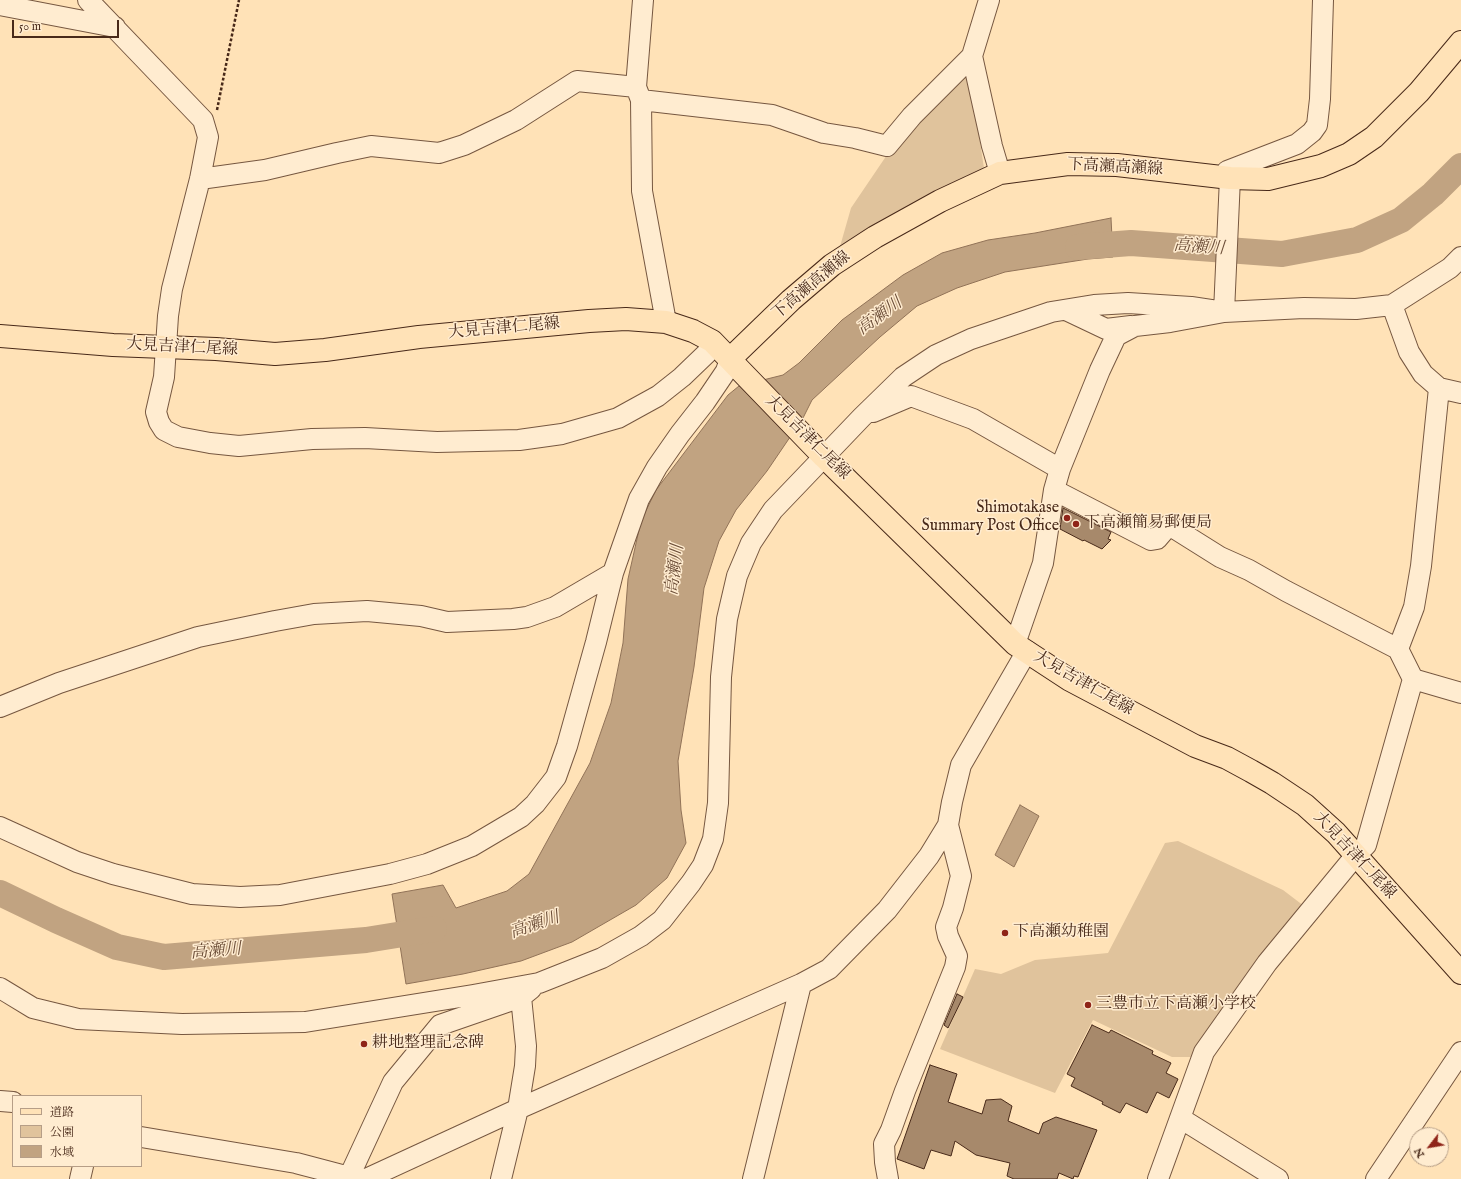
<!DOCTYPE html>
<html>
<head>
<meta charset="utf-8">
<style>
  body { margin:0 }
  #map { position:relative; width:1461px; height:1179px; overflow:hidden; background:#ffe2b7; font-family:"IM FELL English","Noto Serif JP",serif }
  canvas { display:block }
  .legend { position:absolute; left:12px; top:1095px; width:130px; height:72px; box-sizing:border-box; background:#ffecd0; border:1px solid #b69e87; margin:0; padding:5px 7px; list-style:none; font-size:12px; color:#482919 }
  .legend li { display:flex; align-items:center; gap:8px; height:20px }
  .legend b { width:20px; border:1px solid #b69e87 }
  .north { position:absolute; left:1409px; top:1127px; width:40px; height:40px; box-sizing:border-box; background:#ffecd0; border:1px solid #b69e87; border-radius:50%; rotate:239deg; font-size:11px; font-weight:700; line-height:16px; text-align:center; color:#482919 }
  .north::after { content:''; display:block; margin:auto; width:14px; height:18px; background:#8f2418; clip-path:polygon(50% 0,100% 100%,50% 72%,0 100%) }
  .scale { position:absolute; left:12px; top:20px; width:107px; height:18px; box-sizing:border-box; border:2px solid #482919; border-top:0; padding-left:5px; font-size:12px; line-height:14px; white-space:nowrap; color:#482919; -webkit-text-stroke:3px #ffecd0; paint-order:stroke }
</style>
</head>
<body>
<div id="map">
<canvas width="1461" height="1179"></canvas>
<ul class="legend">
<li><b style="height:5px;background:#ffe2b7"></b>道路</li>
<li><b style="height:11px;background:#e0c39c"></b>公園</li>
<li><b style="height:11px;background:#c1a381"></b>水域</li>
</ul>
<div class="north">N</div>
<div class="scale">50 m</div>
</div>
<script>
const ctx = document.querySelector('canvas').getContext('2d');
ctx.lineJoin = 'round';
function fill(path, color) { ctx.fillStyle = color; ctx.fill(path, 'evenodd'); }
const toPath = rows => new Path2D(rows.map(r => 'M' + r).join(''));
function strokePath(path, color, width, dash) { ctx.strokeStyle = color; ctx.lineWidth = width; ctx.lineCap = dash ? 'butt' : 'round'; ctx.setLineDash(dash || []); ctx.stroke(path); }
function write(font, color, halo, rows, align = 'center') {
  ctx.font = font + ' "IM FELL English","Noto Serif JP",serif'; ctx.lineWidth = 3; ctx.setLineDash([]); ctx.textBaseline = 'middle'; ctx.strokeStyle = halo; ctx.fillStyle = color; for (const [text, x, y, turn = 0] of rows) {
    ctx.save(); ctx.translate(x, y); ctx.rotate((+turn || 0) * Math.PI / 180); ctx.textAlign = isNaN(turn) ? turn : align; if (halo) ctx.strokeText(text, 0, 0); ctx.fillText(text, 0, 0); ctx.restore();
  }
}
fill(toPath([
  [969,69,985,175,839,250,851,208,893,146],
  [1178,841,1283,890,1304,906,1193,1057,1172,1057,1093,1020,1055,1093,940,1049,975,969,1001,974,1035,960,1108,953,1165,843]
]), '#e0c39c');
const water = toPath([
  [1111,218,1113,257,1088,259,1005,272,957,288,917,306,880,337,812,400,803,418,767,471,736,510,719,541,704,588,694,667,678,761,681,810,686,843,667,878,636,905,572,942,521,961,463,974,406,984,392,894,443,885,456,908,507,891,529,874,590,763,611,703,623,643,628,579,641,521,656,490,728,395,739,386,783,375,799,363,842,320,903,275,942,253,988,240,1035,233,1111,218],
  [1020,805,1039,816,1014,867,995,855,1020,805]
]);
fill(water, '#c1a381');
strokePath(water, '#917257', 1);
strokePath(toPath([
  [1078,247,1131,243,1282,254,1357,240,1401,220,1433,194,1461,166],
  [0,893,56,920,117,947,164,957,366,940,434,929]
]), '#c1a381', 26);
const building = toPath([
  [1063,508,1111,532,1108,539,1111,540,1102,549,1084,540,1083,541,1060,529,1063,508],
  [957,994,963,997,948,1028,944,1025,957,994],
  [1092,1025,1109,1033,1111,1030,1153,1051,1152,1054,1171,1063,1166,1073,1178,1079,1169,1098,1157,1092,1147,1113,1126,1103,1120,1113,1102,1104,1103,1102,1071,1086,1075,1078,1067,1074,1092,1025],
  [930,1065,957,1074,948,1102,982,1114,986,1100,1001,1099,1012,1106,1008,1121,1039,1134,1043,1123,1056,1117,1097,1130,1078,1177,1074,1176,1073,1179,1059,1173,1057,1179,1014,1179,1007,1176,1010,1163,976,1155,955,1141,951,1156,931,1150,924,1169,897,1159,930,1065]
]);
fill(building, '#a7896b');
strokePath(building, '#482919', 1);
const minor = toPath([
  [88,0,203,120,208,137,200,179,172,289,168,316,164,377,156,412,159,422,164,430,178,437,210,443,239,446,312,439,365,438,437,442,519,440,562,434,618,418,658,396,682,377,707,353,712,341],
  [643,0,636,87,641,100,642,191,666,322],
  [989,0,972,56,992,146,1000,173],
  [0,5,115,27],
  [641,100,772,115,824,133,855,138,887,146,912,116,972,56],
  [200,179,265,170,337,153,371,146,439,153,464,145,516,120,577,81,636,87],
  [1392,305,1409,352,1423,374,1439,388,1461,393],
  [1066,310,1106,329,1131,326],
  [1224,312,1230,178,1227,171,1297,144,1312,132,1317,125,1320,99,1323,0],
  [873,412,911,396,973,419,1060,469],
  [1054,490,1151,540,1157,539,1169,525,1220,557,1249,570,1286,591,1398,649,1413,679,1366,845,1356,855,1267,963,1204,1052,1158,1179],
  [1015,644,1043,563,1054,490,1060,469,1100,370,1116,336,1135,326,1170,322,1224,312,1304,308,1356,309,1392,305,1450,268,1461,257],
  [1398,649,1414,607,1421,566,1439,388],
  [1413,679,1461,693],
  [0,707,59,683,198,637,275,621,314,614,367,611,421,616,447,622,513,619,527,617,555,607,613,573],
  [0,827,77,862,113,874,192,894,240,897,280,895,390,874,427,864,472,846,521,817,535,804,556,777,567,746,596,642,613,573,639,499,657,467,680,434,705,402,726,371,730,359],
  [0,988,33,1008,78,1019,182,1024,305,1022,473,995,539,983,602,958,641,936,662,920,691,883,703,865,713,839,718,803,721,677,727,619,737,576,751,543,773,510,862,417,903,377,936,355,971,339,1051,312,1094,305,1128,303,1191,307,1224,312],
  [0,1101,13,1102],
  [1180,1118,1278,1179],
  [141,1137,296,1163,349,1177,351,1179],
  [349,1177,393,1082,440,1025,521,997],
  [80,1179,83,1166],
  [366,1179,518,1109,801,984,829,969,887,910,929,856,948,825],
  [501,1179,518,1109,525,1066,526,1046,521,997,531,989],
  [753,1179,801,984],
  [888,1179,885,1162,884,1144,891,1130,905,1091,955,967,957,956,948,936,946,927,953,908,961,876,948,825,952,802,961,765,1027,651],
  [1376,1179,1461,1052]
]);
const major = toPath([
  [0,336,113,345,216,349,275,354,325,350,419,337,589,321,626,319,666,322,693,331,712,341,824,457,1015,644,1070,680,1195,746,1227,758,1251,771,1272,783,1305,805,1336,833,1461,973],
  [730,359,791,300,832,265,875,237,940,201,1000,173,1068,164,1117,165,1230,178,1268,179,1321,166,1349,154,1374,137,1419,92,1461,42]
]);
strokePath(minor, '#765740', 22);
strokePath(major, '#482919', 24);
strokePath(toPath([
  [217,110,239,0]
]), '#482919', 2.5, [3, 2]);
strokePath(minor, '#ffecd0', 20);
strokePath(major, '#ffe2b7', 22);
for (const [x, y, r, color] of [
  [1067,518,4,"#8f2418"],
  [1076,524,4,"#8f2418"],
  [1005,933,4,"#8f2418"],
  [1088,1005,4,"#8f2418"],
  [364,1044,4,"#8f2418"]
]) { const dot = new Path2D(); dot.arc(x, y, r, 0, 2 * Math.PI); ctx.fillStyle = color; ctx.fill(dot); strokePath(dot, '#ffecd0', 1.5); }
write('16px', '#482919', '#ffecd0', [
  ["下高瀬高瀬線",1115,168,3],
  ["下高瀬高瀬線",812,286,-40],
  ["大見吉津仁尾線",504,329,-5],
  ["大見吉津仁尾線",182,348,3],
  ["大見吉津仁尾線",807,438,45],
  ["大見吉津仁尾線",1083,684,30],
  ["大見吉津仁尾線",1354,856,47]
]);
write('16px', '#482919', '#ffecd0', [
  ["Shimotakase",1059,509,"right"],
  ["Summary Post Office",1059,527,"right"],
  ["下高瀬簡易郵便局",1084,524],
  ["下高瀬幼稚園",1013,933],
  ["三豊市立下高瀬小学校",1096,1005],
  ["耕地整理記念碑",372,1044]
], 'left');
write('italic 17px', '#6c4e38', '#ffecd0', [
  ["高瀬川",1199,248,4],
  ["高瀬川",880,317,-36],
  ["高瀬川",676,570,-83],
  ["高瀬川",535,926,-19],
  ["高瀬川",216,952,-5]
]);
</script>
</body>
</html>
